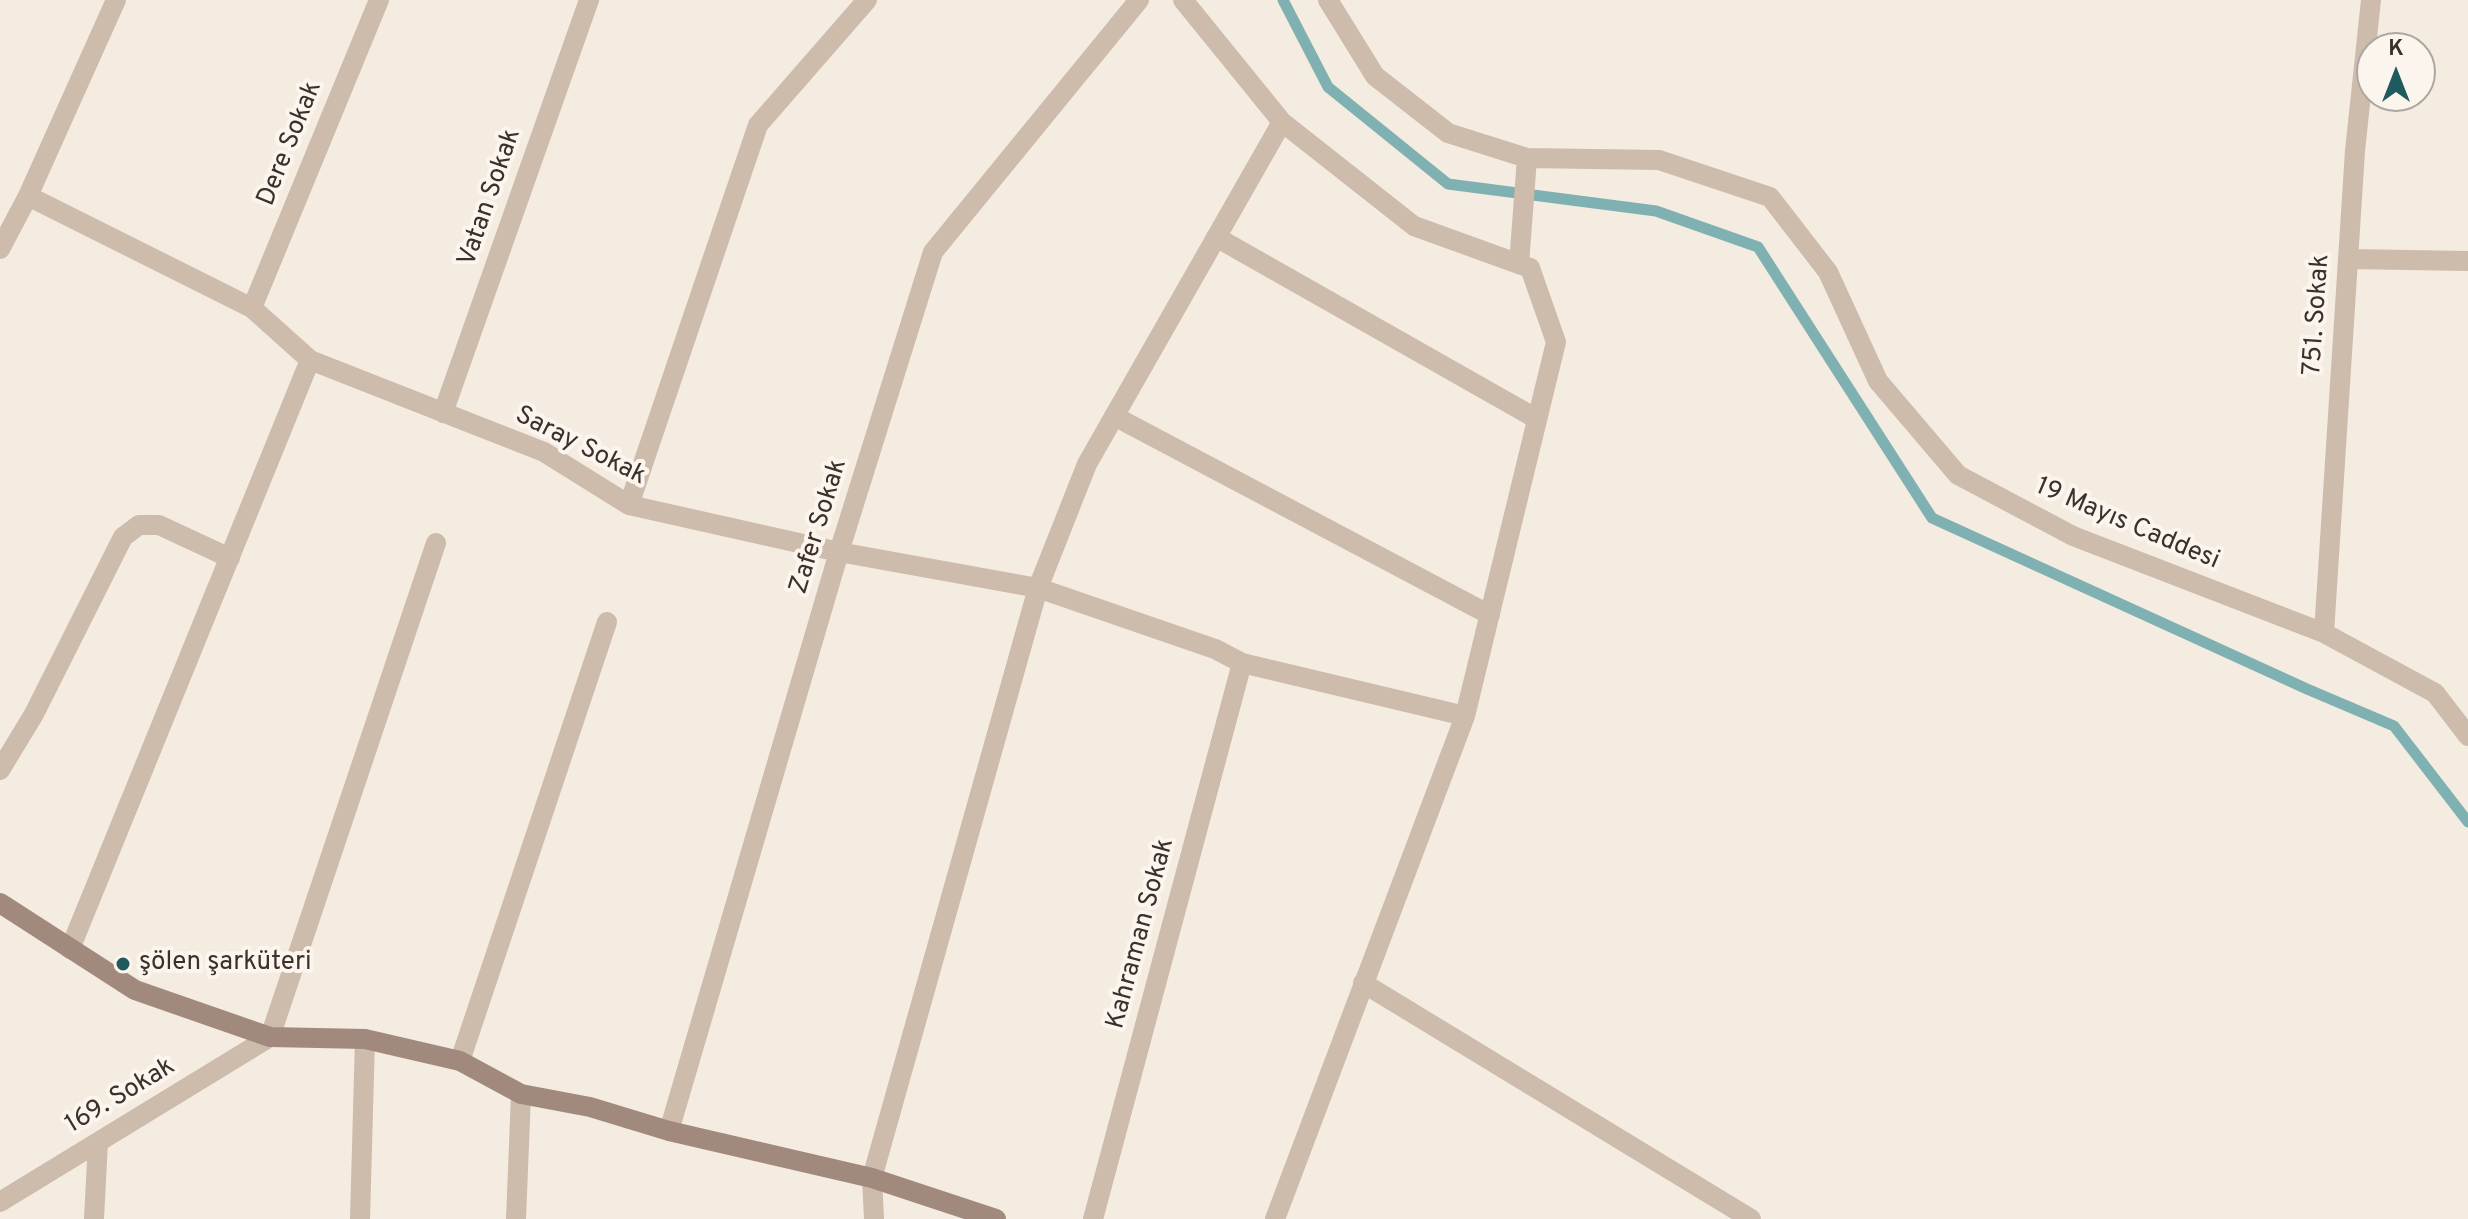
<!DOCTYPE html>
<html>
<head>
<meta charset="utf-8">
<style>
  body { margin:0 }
  #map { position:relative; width:2468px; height:1219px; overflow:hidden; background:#f4ebe1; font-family:Overpass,sans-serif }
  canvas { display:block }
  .north { position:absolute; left:2356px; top:32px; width:80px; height:80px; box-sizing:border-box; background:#fbf5ee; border:2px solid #aea6a0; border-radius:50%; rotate:0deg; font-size:22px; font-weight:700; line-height:32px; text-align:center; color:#3b302b }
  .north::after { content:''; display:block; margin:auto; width:28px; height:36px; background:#1f5a5e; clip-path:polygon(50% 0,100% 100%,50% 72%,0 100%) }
</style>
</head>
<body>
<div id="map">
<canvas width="2468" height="1219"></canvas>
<div class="north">K</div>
</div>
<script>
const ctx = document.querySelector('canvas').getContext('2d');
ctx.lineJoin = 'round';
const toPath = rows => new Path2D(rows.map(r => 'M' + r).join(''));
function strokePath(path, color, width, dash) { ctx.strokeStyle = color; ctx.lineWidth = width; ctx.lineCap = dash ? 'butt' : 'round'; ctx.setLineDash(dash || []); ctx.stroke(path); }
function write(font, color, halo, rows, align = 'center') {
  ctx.font = font + ' Overpass,sans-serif'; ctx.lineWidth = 8; ctx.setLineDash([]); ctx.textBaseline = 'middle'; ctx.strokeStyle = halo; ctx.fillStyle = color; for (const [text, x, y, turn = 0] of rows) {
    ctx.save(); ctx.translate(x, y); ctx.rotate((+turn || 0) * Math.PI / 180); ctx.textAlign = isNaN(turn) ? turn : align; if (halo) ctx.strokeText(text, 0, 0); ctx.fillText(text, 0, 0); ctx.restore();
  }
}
strokePath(toPath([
  [1283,0,1328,87,1448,184,1656,211,1758,247,1932,518,2307,689,2394,726,2468,822]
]), '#7fb0b2', 11);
strokePath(toPath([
  [1183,0,1282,122,1414,226,1530,268,1556,342,1465,716,1275,1219],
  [1328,0,1375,76,1448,133,1527,158,1659,160,1770,197,1828,272,1878,381,1958,475,2073,536,2324,633,2435,693,2468,736],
  [28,196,252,308,310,360,544,452,629,505,839,552,1038,588,1215,649,1242,663,1465,716],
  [1216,237,1537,419],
  [0,249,28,196,116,0],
  [2348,259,2468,261],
  [1519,264,1527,158],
  [252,308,379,0],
  [443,413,589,0],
  [1114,416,1490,615],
  [629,505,758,125,867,0],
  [2324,633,2355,151,2371,0],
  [0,770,34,714,123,537,139,525,159,525,230,558],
  [70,949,310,360],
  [1363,983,1751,1219],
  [460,1061,607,622],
  [669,1131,839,552,933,252,1139,0],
  [0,1202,270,1037,436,543],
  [94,1219,98,1142],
  [360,1219,365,1039],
  [516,1219,521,1094],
  [874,1219,872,1178,1038,588,1087,464,1282,122],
  [1093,1219,1242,663]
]), '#cdbbac', 20);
strokePath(toPath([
  [0,903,135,990,270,1037,365,1039,460,1061,521,1094,590,1107,669,1131,872,1178,996,1219]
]), '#a18a7d', 20);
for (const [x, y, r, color] of [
  [123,964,8,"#1f5a5e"]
]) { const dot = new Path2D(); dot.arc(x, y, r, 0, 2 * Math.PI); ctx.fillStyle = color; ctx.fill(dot); strokePath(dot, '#fbf5ee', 3); }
write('26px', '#3b302b', '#fbf5ee', [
  ["Dere Sokak",291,144,-68],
  ["Vatan Sokak",491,198,-71],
  ["751. Sokak",2318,315,-86],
  ["Saray Sokak",580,447,27],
  ["19 Mayıs Caddesi",2127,525,23],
  ["Zafer Sokak",820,527,-73],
  ["Kahraman Sokak",1142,934,-75],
  ["169. Sokak",121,1097,-31]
]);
write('26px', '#3b302b', '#fbf5ee', [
  ["şölen şarküteri",139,964]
], 'left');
</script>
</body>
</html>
